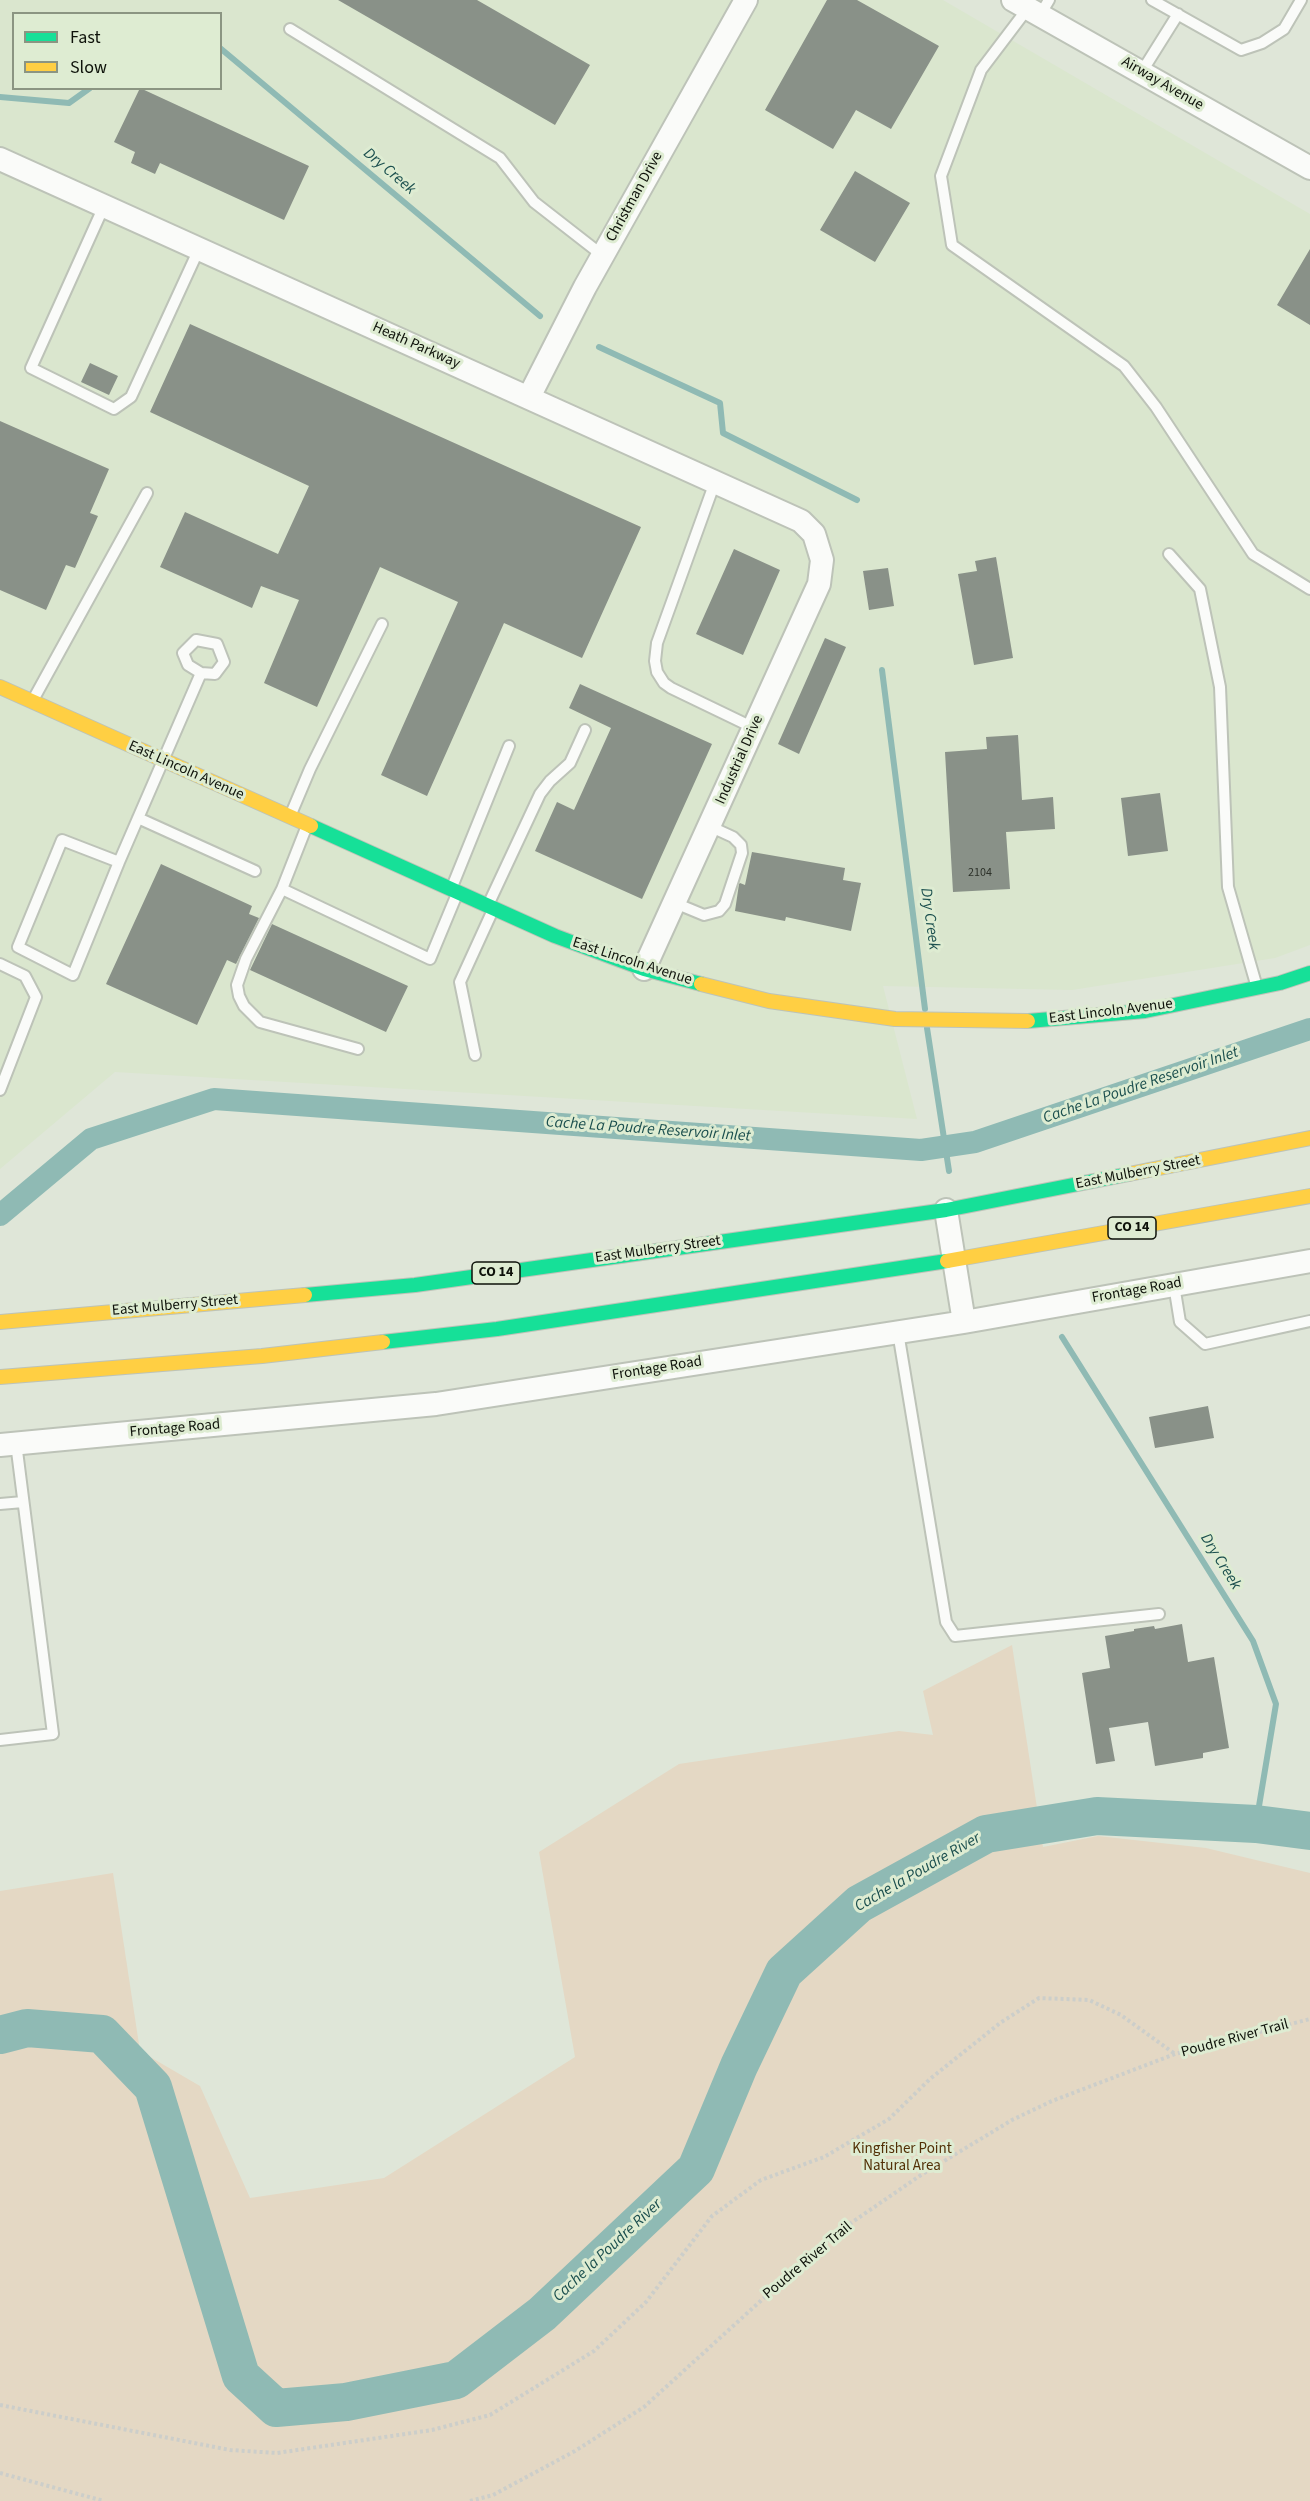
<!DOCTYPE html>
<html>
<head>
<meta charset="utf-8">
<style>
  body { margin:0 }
  #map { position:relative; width:1310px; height:2501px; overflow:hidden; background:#dfe6d8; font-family:"Source Sans 3",sans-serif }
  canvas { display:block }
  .legend { position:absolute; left:12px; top:12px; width:210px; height:78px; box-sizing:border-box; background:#deecd2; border:2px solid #8b9582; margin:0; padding:8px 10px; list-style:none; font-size:18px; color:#0e120a }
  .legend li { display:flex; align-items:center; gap:12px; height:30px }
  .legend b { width:30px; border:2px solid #8b9582 }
</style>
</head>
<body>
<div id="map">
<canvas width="1310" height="2501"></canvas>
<ul class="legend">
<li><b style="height:8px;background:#16e098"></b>Fast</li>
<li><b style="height:8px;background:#ffcf43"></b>Slow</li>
</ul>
</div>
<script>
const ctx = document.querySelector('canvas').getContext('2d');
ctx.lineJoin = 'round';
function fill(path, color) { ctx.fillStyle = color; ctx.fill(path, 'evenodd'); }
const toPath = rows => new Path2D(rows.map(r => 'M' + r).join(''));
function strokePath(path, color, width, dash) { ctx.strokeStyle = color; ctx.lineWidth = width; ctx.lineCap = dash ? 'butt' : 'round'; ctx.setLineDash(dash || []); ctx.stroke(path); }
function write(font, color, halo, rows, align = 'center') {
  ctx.font = font + ' "Source Sans 3",sans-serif'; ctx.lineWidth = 6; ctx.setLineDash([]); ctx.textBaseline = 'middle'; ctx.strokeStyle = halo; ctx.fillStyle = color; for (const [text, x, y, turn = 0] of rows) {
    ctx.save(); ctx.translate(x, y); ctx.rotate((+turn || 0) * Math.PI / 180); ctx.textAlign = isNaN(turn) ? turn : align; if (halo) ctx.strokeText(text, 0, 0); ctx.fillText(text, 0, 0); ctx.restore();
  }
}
fill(toPath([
  [0,0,943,0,1310,214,1310,945,1275,958,1072,990,883,986,917,1119,115,1072,0,1169],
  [14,14,220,14,220,88,14,88]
]), '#dae6ce');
fill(toPath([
  [1012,1645,1043,1847,1098,1836,1206,1848,1310,1873,1310,2501,0,2501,0,1891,113,1873,140,2051,200,2086,250,2198,384,2178,575,2057,539,1852,679,1764,899,1731,933,1735,923,1691]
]), '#e4d8c4');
strokePath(toPath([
  [220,48,540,316],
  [0,97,69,103,90,88],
  [599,347,720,403,723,433,857,500],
  [882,670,925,1009],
  [927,1028,949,1171],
  [1062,1337,1253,1641,1276,1704,1256,1824]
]), '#8fbab4', 6);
strokePath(toPath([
  [0,1215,91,1139,214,1099,921,1150,975,1142,1310,1029]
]), '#8fbab4', 22);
strokePath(toPath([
  [0,2035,27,2028,102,2034,153,2087,241,2376,276,2408,346,2402,456,2380,542,2314,696,2169,739,2066,784,1972,859,1904,986,1834,1097,1816,1256,1824,1310,1831]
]), '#8fbab4', 38);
fill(toPath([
  [338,0,477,0,590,65,555,125],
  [827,0,857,0,939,46,891,129,856,110,833,149,765,110],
  [140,88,309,166,284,220,160,163,155,174,131,163,135,152,114,142],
  [855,171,910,203,875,262,820,230],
  [1310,249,1310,325,1277,305],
  [190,324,641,527,582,658,504,623,427,796,381,775,458,602,380,567,317,707,264,683,299,600,261,586,252,608,160,567,185,512,278,554,309,486,150,412],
  [90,363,118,376,109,395,81,382],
  [0,421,109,469,90,513,98,516,75,568,66,565,46,610,0,590],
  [734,549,780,570,743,655,696,634],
  [996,557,1013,658,974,665,958,574,977,571,975,561],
  [888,568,894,606,869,610,863,571],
  [825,638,846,647,799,754,778,744],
  [580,684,712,744,642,899,535,851,557,802,574,810,611,728,569,708],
  [1018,735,1022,800,1053,797,1055,829,1006,832,1010,889,953,892,945,752,987,749,986,737],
  [1160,793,1168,851,1128,856,1121,798],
  [752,852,845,868,843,880,861,883,851,931,786,917,785,921,735,911,739,884,740,883,745,885],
  [161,864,252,906,249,914,259,918,236,964,227,960,197,1025,106,984],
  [272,924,408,986,386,1032,250,970],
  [1208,1406,1214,1438,1155,1448,1149,1417],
  [1182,1624,1188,1662,1214,1657,1229,1748,1203,1753,1203,1758,1155,1766,1148,1722,1109,1728,1115,1761,1096,1764,1082,1673,1110,1668,1105,1636,1134,1631,1134,1629,1154,1626,1155,1629]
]), '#899188');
const lane = toPath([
  [1152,0,1241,50,1262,43,1284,29,1301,0],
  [1028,8,981,70,941,176,952,245,1124,366,1156,407,1253,554,1310,589],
  [1040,15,1049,0],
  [290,29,500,158,534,202,602,255],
  [1141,73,1178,14],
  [104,206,31,368,114,409,131,397,199,249],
  [715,482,657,643,655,661,657,672,664,683,671,688,754,728],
  [1169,554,1200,589,1220,687,1228,887,1256,984],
  [33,700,147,493],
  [291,814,310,769,382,624],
  [138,818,255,871],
  [306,828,282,889,430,959,457,894],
  [119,862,62,840,18,947,73,975,119,862,201,673,215,674,224,662,217,644,196,640,183,653,188,665,201,673],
  [452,887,509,746],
  [282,889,246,959,237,985,239,996,244,1006,260,1022,358,1049],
  [489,903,540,794,550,781,570,763,585,730],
  [675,903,704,915,719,911,725,904,742,853,741,845,733,837,709,826],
  [0,964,25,976,36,997,0,1090],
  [475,1055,460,982,492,912],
  [1174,1285,1180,1322,1205,1344,1310,1321],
  [898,1332,946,1622,955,1636,1159,1614],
  [0,1504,23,1502],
  [0,1740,53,1734,16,1443]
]);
const street = toPath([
  [1013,0,1310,168],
  [0,159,801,521,814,534,822,560,819,584,644,969],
  [529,397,585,287,746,0],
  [946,1210,964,1322],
  [0,1445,436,1404,964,1322,1310,1261]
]);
const fast = toPath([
  [311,826,555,936,644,969,701,984],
  [1028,1021,1145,1011,1280,983,1310,973],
  [305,1295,415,1285,946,1210,1129,1174],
  [383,1342,497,1329,947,1261]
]);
const slow = toPath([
  [0,687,311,826],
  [701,984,769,1001,895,1019,1028,1021],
  [1129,1174,1310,1138],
  [947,1261,1310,1196],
  [0,1322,305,1295],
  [0,1377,262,1356,383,1342]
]);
strokePath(lane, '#bdc3b8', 14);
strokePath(street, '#bdc3b8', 26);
strokePath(fast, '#bdc3b8', 16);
strokePath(slow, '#bdc3b8', 16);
strokePath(toPath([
  [0,2405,230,2450,277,2453,432,2430,490,2415,594,2351,646,2302,712,2216,761,2180,824,2157,889,2119,930,2079,1000,2023,1039,1998,1089,2000,1121,2015,1175,2054],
  [0,2473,104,2501],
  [470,2501,493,2495,575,2451,644,2407,832,2236,921,2175,1012,2120,1052,2101,1175,2054,1310,2019]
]), '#ccceca', 4, [3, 3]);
strokePath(lane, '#fafbf9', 10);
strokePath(street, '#fafbf9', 22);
strokePath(fast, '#16e098', 14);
strokePath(slow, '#ffcf43', 14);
write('12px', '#2d322a', null, [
  ["2104",980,873]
]);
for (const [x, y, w] of [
  [1132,1228,48],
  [496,1273,48]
]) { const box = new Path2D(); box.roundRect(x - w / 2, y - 11, w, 22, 4.5); ctx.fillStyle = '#deecd2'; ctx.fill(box); strokePath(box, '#0e120a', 1.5); }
write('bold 14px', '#0e120a', null, [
  ["CO 14",1132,1228],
  ["CO 14",496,1273]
]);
write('15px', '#0e120a', '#deecd2', [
  ["Airway Avenue",1162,84,30],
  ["Christman Drive",635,197,-61],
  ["Heath Parkway",416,346,24],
  ["Industrial Drive",740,760,-66],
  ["East Lincoln Avenue",186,771,24],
  ["East Lincoln Avenue",632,962,18],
  ["East Lincoln Avenue",1111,1012,-7],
  ["East Mulberry Street",1138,1173,-11],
  ["East Mulberry Street",658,1250,-8],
  ["Frontage Road",1137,1291,-10],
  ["East Mulberry Street",175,1306,-5],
  ["Frontage Road",657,1369,-9],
  ["Frontage Road",175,1429,-5],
  ["Poudre River Trail",1235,2039,-15],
  ["Poudre River Trail",808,2261,-40]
]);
write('15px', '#523006', '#deecd2', [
  ["Kingfisher Point",902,2150],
  ["Natural Area",902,2167]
]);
write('italic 16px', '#1b4f4e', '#deecd2', [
  ["Dry Creek",389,172,40],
  ["Dry Creek",929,919,82],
  ["Cache La Poudre Reservoir Inlet",1141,1086,-19],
  ["Cache La Poudre Reservoir Inlet",648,1130,4],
  ["Dry Creek",1220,1562,58],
  ["Cache la Poudre River",918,1873,-30],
  ["Cache la Poudre River",608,2251,-43]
]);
</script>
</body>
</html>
